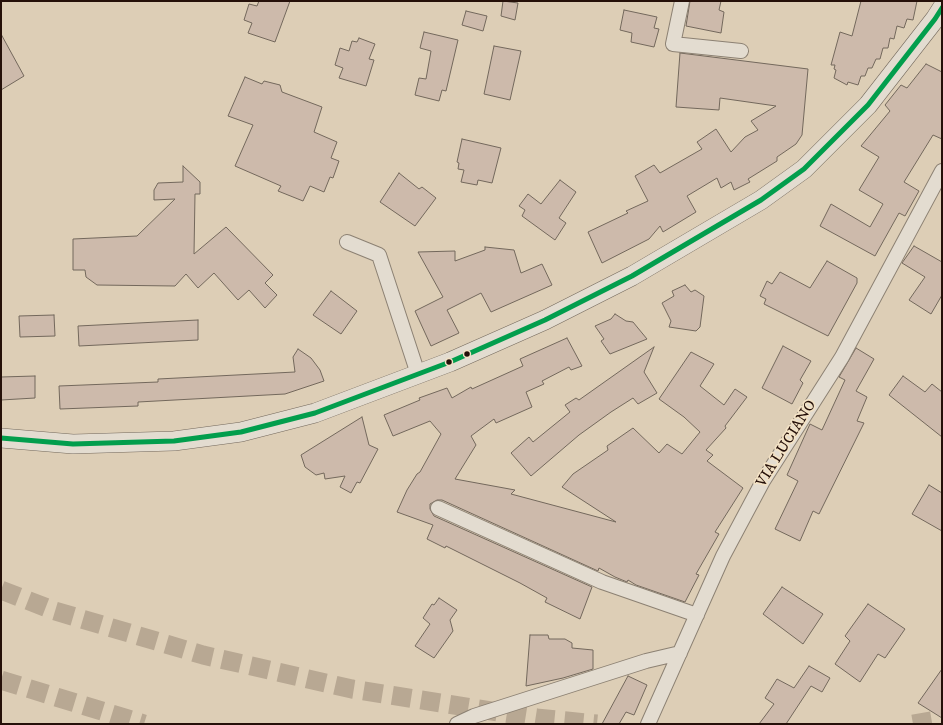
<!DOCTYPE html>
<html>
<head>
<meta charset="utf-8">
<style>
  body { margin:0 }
  #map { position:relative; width:943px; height:725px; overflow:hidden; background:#ddceb6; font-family:"IM FELL DW Pica",serif }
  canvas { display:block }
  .frame { position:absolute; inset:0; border:2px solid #251009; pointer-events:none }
</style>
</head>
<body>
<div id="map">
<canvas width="943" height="725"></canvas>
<div class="frame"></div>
</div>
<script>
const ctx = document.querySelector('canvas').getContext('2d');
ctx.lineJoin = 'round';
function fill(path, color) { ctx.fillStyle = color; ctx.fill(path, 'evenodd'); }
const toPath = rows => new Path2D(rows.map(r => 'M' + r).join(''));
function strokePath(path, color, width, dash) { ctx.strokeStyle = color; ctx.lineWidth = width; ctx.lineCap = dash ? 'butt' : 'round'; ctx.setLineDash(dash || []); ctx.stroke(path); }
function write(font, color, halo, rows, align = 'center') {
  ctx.font = font + ' "IM FELL DW Pica",serif'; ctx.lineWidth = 3.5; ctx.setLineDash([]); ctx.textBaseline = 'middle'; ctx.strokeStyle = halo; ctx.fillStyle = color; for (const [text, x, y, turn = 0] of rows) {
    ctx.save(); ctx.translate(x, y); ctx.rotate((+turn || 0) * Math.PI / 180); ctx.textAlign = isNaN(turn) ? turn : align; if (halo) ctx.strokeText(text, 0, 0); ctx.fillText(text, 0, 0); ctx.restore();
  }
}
const building = toPath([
  [259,1,290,1,275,42,248,33,252,23,244,20,249,4,257,6,259,1],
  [503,1,518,3,515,20,501,16,503,1],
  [690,1,721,1,719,10,724,12,721,33,686,26,690,1],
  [861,1,917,1,913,20,907,19,904,28,897,26,894,39,890,38,888,48,883,48,880,59,876,59,872,68,868,68,865,76,861,76,858,85,848,82,847,85,834,78,836,70,834,69,835,65,831,65,840,32,852,36,861,1],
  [624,10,657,17,654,28,659,29,654,47,631,42,632,33,620,30,624,10],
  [466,11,487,16,483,31,462,25,466,11],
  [424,32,458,40,446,91,442,90,439,101,415,95,419,78,426,79,431,51,420,48,424,32],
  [1,34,24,76,1,90,1,34],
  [359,38,375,44,369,59,374,60,366,86,339,78,343,68,335,65,340,48,349,51,352,41,357,42,359,38],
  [494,46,521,51,510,100,484,94,494,46],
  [680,53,808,69,802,135,796,144,777,157,777,161,748,179,750,182,734,190,731,182,721,188,717,178,687,196,696,212,663,232,660,226,649,239,602,263,588,232,628,213,626,211,648,201,635,176,654,165,660,173,702,149,697,142,716,129,731,152,745,137,758,130,751,121,776,106,720,98,719,110,676,107,680,53],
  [926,64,942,72,942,139,933,135,904,182,919,191,905,216,899,213,875,256,820,226,831,204,870,227,883,204,859,190,879,157,861,146,890,111,885,105,901,85,907,88,926,64],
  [245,77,262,84,264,81,280,85,282,92,322,107,314,132,337,142,331,158,339,161,333,178,330,177,324,192,310,186,303,201,278,191,281,186,235,166,253,125,228,116,245,77],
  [462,139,501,148,492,183,478,180,477,185,461,182,464,170,458,169,459,163,457,162,462,139],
  [183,166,200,182,200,194,195,194,194,254,226,227,273,275,265,283,277,295,265,308,249,290,238,300,214,273,198,288,186,274,175,286,97,285,86,277,85,270,73,270,73,239,137,236,175,199,154,200,154,190,158,183,183,182,183,166],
  [399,173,419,189,422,187,436,198,415,226,380,202,399,173],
  [560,180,576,192,559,218,566,223,555,240,522,216,525,210,519,206,528,194,541,204,560,180],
  [914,246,942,262,942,295,931,314,909,300,925,277,902,263,914,246],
  [485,247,514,250,521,273,542,264,552,285,491,312,481,293,447,310,459,333,431,346,415,311,443,297,418,252,455,251,455,261,485,250,485,247],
  [827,261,857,278,857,283,828,336,764,304,766,299,760,296,767,281,772,284,780,272,810,288,827,261],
  [685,285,691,292,695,290,704,296,700,327,696,331,669,327,671,321,662,303,674,296,672,291,685,285],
  [331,291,357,311,341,334,313,315,331,291],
  [615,314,626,321,633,322,647,339,610,354,601,341,604,339,595,326,611,319,615,314],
  [54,315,55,336,20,337,19,316,54,315],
  [198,320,198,340,79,346,78,326,198,320],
  [567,338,582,366,571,370,569,367,542,381,544,384,526,392,532,407,496,423,494,419,471,436,476,445,455,479,515,490,511,494,616,522,562,487,573,474,608,450,607,446,633,428,659,453,667,444,682,454,700,432,684,417,659,399,691,352,714,364,700,386,724,405,735,389,747,397,725,426,726,428,706,450,713,455,707,461,743,488,715,532,719,534,696,574,699,575,685,602,636,585,628,580,627,582,615,577,599,568,598,571,442,500,437,500,430,504,430,509,434,516,592,587,580,619,545,602,547,598,520,583,446,546,445,548,427,539,433,525,397,512,407,490,417,474,420,472,441,434,430,421,393,436,384,415,420,400,419,398,447,388,452,398,471,387,472,389,523,366,520,359,567,338],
  [783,346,811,361,800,380,803,383,792,404,762,388,783,346],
  [654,347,644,372,657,393,638,404,633,398,611,412,579,435,531,476,511,453,529,437,533,442,570,412,565,405,576,398,579,400,654,347],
  [856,348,874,359,856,391,867,397,857,421,864,423,819,514,813,511,800,541,775,529,798,481,787,475,810,424,822,430,845,380,839,377,856,348],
  [298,349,311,358,320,370,324,381,285,394,138,402,138,406,60,409,59,386,158,382,158,379,295,372,293,357,298,349],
  [35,376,35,398,1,400,1,377,35,376],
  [903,376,925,392,932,384,942,392,942,437,889,395,903,376],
  [362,417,369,445,378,449,360,483,357,482,351,493,340,487,345,476,325,479,324,473,316,475,305,467,301,455,362,417],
  [929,485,942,493,942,531,912,514,929,485],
  [782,587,823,614,803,644,763,614,782,587],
  [439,598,457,610,450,620,453,631,434,658,415,646,430,624,423,618,432,604,434,605,439,598],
  [868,604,905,629,885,658,878,654,860,682,835,664,850,641,845,636,868,604],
  [530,635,548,635,549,639,565,639,572,643,572,648,593,650,593,669,563,678,526,686,530,635],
  [809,666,830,678,822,692,811,686,786,724,759,724,774,704,765,698,777,679,794,688,809,666],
  [942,669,942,718,918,703,942,669],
  [628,676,647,685,634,715,626,712,619,724,602,724,628,676]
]);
fill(building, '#cdbaab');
strokePath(building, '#73685c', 1);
strokePath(toPath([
  [1,590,55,611,203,655,352,689,536,718,597,724],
  [1,680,144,724],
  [913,724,942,719]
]), '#b8a893', 19, [19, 10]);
const street = toPath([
  [682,1,673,44,741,51],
  [347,242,379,255,418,374],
  [438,508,602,582,697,615],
  [457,724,474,716,646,661,680,653],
  [648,724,723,556,763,481,842,357,942,171]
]);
const secondary = toPath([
  [1,438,73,444,174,441,241,432,315,413,450,362,545,320,632,276,761,200,804,169,868,105,935,19,942,8]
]);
strokePath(street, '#8c8173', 16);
strokePath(secondary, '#73685c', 20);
strokePath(street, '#e3dcd0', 14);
strokePath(secondary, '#e3dcd0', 19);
strokePath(toPath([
  [1,438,73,444,174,441,241,432,315,413,450,362,545,320,632,276,761,200,804,169,868,105,935,19,942,8]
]), '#029e4d', 5);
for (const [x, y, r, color] of [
  [467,354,3.5,"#251009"],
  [449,362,3.5,"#251009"]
]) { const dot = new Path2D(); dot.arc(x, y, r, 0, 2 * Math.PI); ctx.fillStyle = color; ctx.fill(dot); strokePath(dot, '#f3e2c5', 1.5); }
write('15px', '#251009', '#f3e2c5', [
  ["VIA LUCIANO",787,444,-58]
]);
</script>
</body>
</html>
